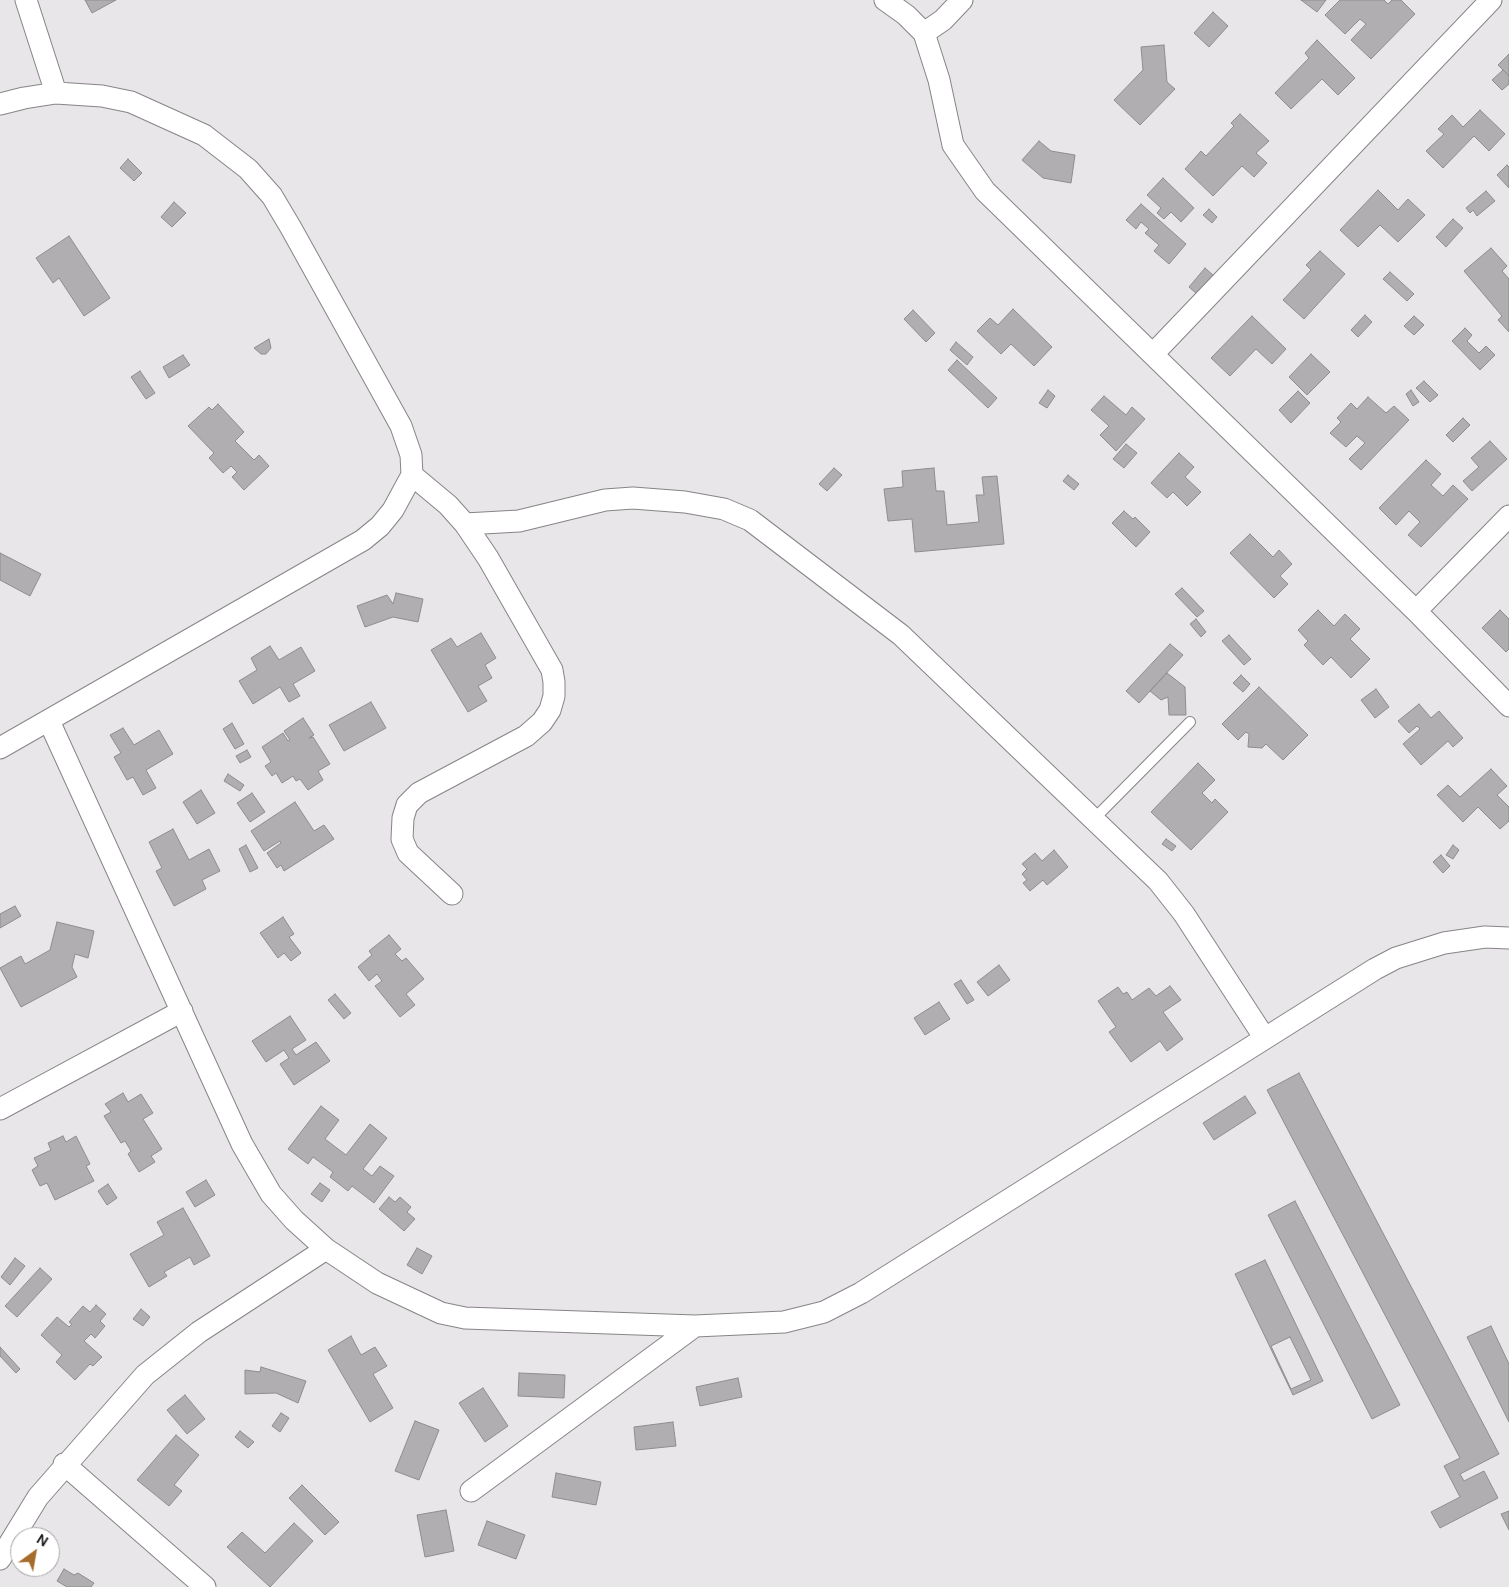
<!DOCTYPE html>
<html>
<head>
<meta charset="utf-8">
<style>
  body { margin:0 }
  #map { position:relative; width:1509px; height:1587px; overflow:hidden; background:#e8e6e8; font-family:"DM Sans",sans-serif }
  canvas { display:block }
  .north { position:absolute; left:10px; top:1527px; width:50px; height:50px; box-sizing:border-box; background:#fff; border:1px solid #a5a5a5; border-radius:50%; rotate:32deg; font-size:14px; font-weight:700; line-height:20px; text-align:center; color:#1d1d1d }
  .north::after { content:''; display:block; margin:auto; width:18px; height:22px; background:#a66c2c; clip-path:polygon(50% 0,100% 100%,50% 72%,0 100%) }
</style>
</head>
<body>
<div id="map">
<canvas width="1509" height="1587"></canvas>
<div class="north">N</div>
</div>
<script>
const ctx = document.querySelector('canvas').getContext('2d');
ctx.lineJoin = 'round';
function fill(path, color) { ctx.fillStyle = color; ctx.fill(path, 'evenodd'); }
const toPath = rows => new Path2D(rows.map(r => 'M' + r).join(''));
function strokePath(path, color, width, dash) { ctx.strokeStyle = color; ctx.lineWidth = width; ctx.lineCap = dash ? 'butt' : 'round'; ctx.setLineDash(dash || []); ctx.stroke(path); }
const building = toPath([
  [85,0,116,0,92,13,85,0],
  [1301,0,1326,0,1317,12,1301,0],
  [1340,0,1384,0,1388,4,1392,0,1401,0,1415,14,1371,59,1351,40,1366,24,1360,19,1345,34,1325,15,1340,0],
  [1213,12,1228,26,1209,47,1194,33,1213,12],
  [1317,40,1355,78,1338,95,1322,79,1291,109,1275,93,1309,58,1305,53,1317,40],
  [1164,45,1167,82,1175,89,1140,125,1114,100,1143,70,1141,47,1164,45],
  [1509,54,1509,76,1498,65,1509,54],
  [1503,70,1509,76,1509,84,1502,90,1492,80,1503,70],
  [1480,110,1505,134,1489,151,1474,136,1443,168,1426,151,1444,134,1438,129,1452,115,1463,127,1480,110],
  [1240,114,1269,141,1256,153,1267,163,1254,177,1242,166,1213,196,1185,169,1201,151,1206,156,1234,126,1231,123,1240,114],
  [1039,141,1051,151,1075,155,1071,183,1043,178,1022,160,1039,141],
  [128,159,142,173,134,181,120,168,128,159],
  [1507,165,1509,167,1509,188,1497,175,1507,165],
  [1163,178,1194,208,1181,222,1171,212,1164,219,1157,213,1161,208,1147,195,1163,178],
  [1378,190,1398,210,1408,199,1425,215,1398,242,1380,225,1358,247,1340,230,1378,190],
  [1486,191,1495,201,1477,216,1473,210,1470,213,1466,208,1486,191],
  [174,202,186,213,172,227,161,217,174,202],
  [1141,204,1186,244,1169,264,1154,251,1159,245,1145,233,1149,229,1141,222,1136,229,1126,220,1141,204],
  [1209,209,1217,217,1212,223,1203,215,1209,209],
  [1453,219,1463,228,1446,247,1436,237,1453,219],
  [69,236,110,298,84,316,59,278,53,283,36,258,69,236],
  [1491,248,1507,266,1502,271,1509,279,1509,332,1498,320,1502,316,1464,271,1491,248],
  [1320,251,1345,274,1304,319,1283,300,1311,270,1306,265,1320,251],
  [1205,268,1214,276,1197,294,1189,287,1205,268],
  [1390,272,1414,294,1407,301,1383,279,1390,272],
  [1013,309,1052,347,1034,366,1011,344,1001,354,977,331,990,318,998,325,1013,309],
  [913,310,935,333,926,342,904,319,913,310],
  [1365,315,1372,322,1358,337,1351,330,1365,315],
  [1252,316,1286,349,1272,364,1256,349,1230,376,1211,358,1252,316],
  [1414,316,1424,325,1414,335,1404,326,1414,316],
  [1465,328,1472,335,1467,341,1479,353,1486,346,1495,355,1480,370,1452,341,1465,328],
  [269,339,271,348,266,354,261,354,254,348,269,339],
  [956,342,973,357,967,365,950,350,956,342],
  [1311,354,1330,372,1307,395,1289,377,1311,354],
  [183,355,190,365,169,378,163,367,183,355],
  [957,360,997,398,988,408,948,370,957,360],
  [140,371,155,393,146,399,131,377,140,371],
  [1424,381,1438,395,1430,402,1416,388,1424,381],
  [1048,390,1055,396,1047,408,1039,403,1048,390],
  [1411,390,1419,402,1413,406,1406,394,1411,390],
  [1298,391,1310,403,1291,423,1279,410,1298,391],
  [1104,396,1126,415,1132,407,1145,419,1116,451,1100,435,1109,426,1091,410,1104,396],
  [1368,397,1386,413,1394,406,1409,420,1361,470,1349,459,1365,443,1357,436,1346,447,1330,433,1341,422,1337,418,1351,403,1357,409,1368,397],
  [218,404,244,432,235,441,254,460,259,455,269,466,244,490,232,477,237,472,231,466,223,473,209,458,214,453,188,426,209,407,212,410,218,404],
  [1463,418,1470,425,1453,442,1446,435,1463,418],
  [1490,441,1507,459,1472,491,1463,481,1479,467,1471,458,1490,441],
  [1126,444,1137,453,1124,468,1113,459,1126,444],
  [1179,453,1194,467,1185,477,1201,492,1187,506,1173,492,1167,498,1151,483,1179,453],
  [1426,460,1441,474,1431,485,1443,496,1453,485,1468,499,1421,547,1408,535,1420,522,1409,511,1396,525,1379,508,1426,460],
  [834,468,842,475,827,491,819,484,834,468],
  [934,468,936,491,944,491,947,525,979,522,976,495,984,495,982,477,997,476,1004,544,915,552,912,519,888,521,884,489,903,487,902,471,934,468],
  [1068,475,1079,484,1074,490,1063,481,1068,475],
  [1124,511,1133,519,1135,517,1150,532,1136,547,1112,523,1124,511],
  [1250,534,1273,557,1279,550,1292,564,1280,576,1288,584,1274,598,1230,553,1250,534],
  [0,553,41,574,30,596,0,580,0,553],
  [1182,588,1204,611,1197,617,1175,594,1182,588],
  [396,593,423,599,418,622,393,617,365,627,357,606,387,595,393,604,396,593],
  [1318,610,1334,626,1345,614,1360,629,1350,639,1370,659,1351,678,1331,657,1323,665,1304,645,1308,641,1298,630,1318,610],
  [1500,610,1509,619,1509,649,1506,652,1482,628,1500,610],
  [1196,619,1206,632,1201,637,1190,624,1196,619],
  [481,633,496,658,485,665,492,678,478,686,487,701,468,712,431,650,451,638,457,647,481,633],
  [1229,635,1251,659,1244,665,1222,641,1229,635],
  [1170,644,1183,655,1139,703,1126,691,1170,644],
  [270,646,279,660,301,647,315,671,293,684,300,696,289,702,280,687,253,704,239,681,257,670,251,658,270,646],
  [1167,673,1185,687,1186,715,1169,715,1168,697,1161,700,1150,691,1167,673],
  [1241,675,1250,684,1243,692,1233,683,1241,675],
  [1259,687,1308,735,1283,760,1266,744,1262,748,1248,747,1249,734,1246,732,1238,740,1222,724,1259,687],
  [1376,689,1389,707,1375,718,1361,700,1376,689],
  [371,702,386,728,344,751,329,725,371,702],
  [1419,704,1431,718,1439,711,1463,738,1453,747,1448,741,1421,765,1403,744,1420,729,1417,726,1409,733,1398,721,1419,704],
  [303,718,314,735,309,738,313,737,330,764,318,771,323,780,308,790,300,779,296,781,293,776,282,783,276,773,272,776,265,766,271,762,262,747,283,733,288,741,290,740,284,731,303,718],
  [232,723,244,744,235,749,223,729,232,723],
  [123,728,134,745,159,730,173,754,146,770,156,788,143,795,133,777,127,780,114,757,121,753,110,735,123,728],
  [247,750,251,757,240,763,236,756,247,750],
  [1198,763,1215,780,1202,793,1212,803,1215,799,1228,812,1191,850,1151,812,1198,763],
  [1491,769,1507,786,1497,795,1509,807,1509,821,1500,829,1478,807,1463,822,1437,795,1448,785,1460,797,1491,769],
  [228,774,244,785,240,791,224,781,228,774],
  [201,790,215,813,197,824,183,802,201,790],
  [252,793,265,812,250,822,237,803,252,793],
  [295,802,314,831,324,825,334,839,284,871,281,865,277,868,267,853,281,843,280,841,264,851,251,831,295,802],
  [173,829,189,860,209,849,220,871,202,880,206,889,174,906,156,871,162,868,149,842,173,829],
  [1166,839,1176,846,1172,851,1162,844,1166,839],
  [246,845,258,868,250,872,239,849,246,845],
  [1453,845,1459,850,1453,859,1446,855,1453,845],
  [1054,850,1068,867,1047,885,1043,880,1030,891,1023,883,1027,880,1022,874,1027,869,1022,864,1035,853,1042,861,1054,850],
  [1441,855,1450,866,1443,873,1433,862,1441,855],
  [15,906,21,916,0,928,0,914,15,906],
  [283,917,294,934,289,937,301,953,291,961,284,953,278,958,260,933,283,917],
  [57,922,94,931,88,958,75,954,72,967,77,977,21,1007,0,968,21,956,25,964,50,950,57,922],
  [389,935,401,949,395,954,402,961,406,958,424,979,406,994,415,1005,400,1017,375,986,382,981,377,974,369,981,358,967,372,955,369,951,389,935],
  [999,965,1010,980,988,996,977,982,999,965],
  [961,980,974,1000,967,1004,954,984,961,980],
  [1170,986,1181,1000,1163,1012,1183,1039,1167,1051,1160,1041,1131,1062,1109,1032,1116,1027,1098,1001,1118,987,1123,994,1127,992,1132,1000,1149,988,1156,996,1170,986],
  [335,994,351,1013,344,1019,328,1000,335,994],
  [939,1002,950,1019,925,1035,914,1018,939,1002],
  [290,1016,306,1040,292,1049,296,1055,316,1042,330,1061,294,1085,280,1064,289,1058,284,1050,266,1062,252,1041,290,1016],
  [1299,1073,1499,1454,1460,1474,1464,1481,1484,1471,1498,1498,1440,1528,1431,1512,1460,1497,1444,1466,1460,1458,1267,1090,1299,1073],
  [123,1093,128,1102,141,1094,153,1113,143,1119,162,1149,151,1156,155,1162,139,1172,128,1154,131,1151,125,1141,121,1143,104,1116,111,1112,105,1104,123,1093],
  [1245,1096,1256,1113,1214,1140,1203,1123,1245,1096],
  [321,1106,339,1120,325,1139,346,1155,370,1124,387,1138,363,1169,372,1176,380,1166,394,1176,374,1203,352,1186,348,1191,330,1177,333,1172,313,1157,308,1164,288,1149,321,1106],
  [63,1136,66,1142,76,1136,90,1164,86,1166,94,1181,55,1200,47,1183,40,1186,32,1170,38,1166,34,1158,51,1150,48,1143,63,1136],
  [206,1180,215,1195,195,1207,186,1192,206,1180],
  [320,1183,330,1190,322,1202,311,1194,320,1183],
  [108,1184,117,1198,107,1205,98,1191,108,1184],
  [389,1197,395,1202,400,1197,411,1207,407,1212,415,1219,404,1231,379,1209,389,1197],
  [1295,1201,1400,1405,1372,1419,1268,1215,1295,1201],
  [183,1208,210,1256,194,1265,190,1257,164,1272,167,1276,149,1287,130,1254,164,1235,157,1222,183,1208],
  [417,1248,432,1256,422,1274,407,1265,417,1248],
  [15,1258,25,1266,10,1285,1,1277,15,1258],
  [1265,1260,1323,1381,1293,1395,1235,1274,1265,1260],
  [40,1268,52,1279,17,1317,5,1306,40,1268],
  [96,1305,106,1314,100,1321,105,1326,95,1338,91,1334,84,1341,102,1357,93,1366,90,1364,75,1380,56,1362,62,1355,41,1335,57,1317,69,1327,72,1324,69,1322,83,1306,90,1312,96,1305],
  [141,1309,150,1317,143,1326,133,1319,141,1309],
  [1491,1326,1509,1364,1509,1422,1467,1337,1491,1326],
  [351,1336,361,1355,375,1347,387,1366,373,1374,393,1408,370,1422,328,1350,351,1336],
  [1290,1337,1311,1380,1291,1389,1271,1346,1290,1337],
  [0,1347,20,1369,16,1373,0,1356,0,1347],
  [261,1367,306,1381,298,1403,276,1393,245,1394,245,1370,260,1372,261,1367],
  [519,1373,565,1375,564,1398,518,1396,519,1373],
  [738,1378,742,1397,700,1406,696,1387,738,1378],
  [483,1388,508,1426,485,1442,459,1403,483,1388],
  [185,1395,205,1419,187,1434,167,1410,185,1395],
  [281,1413,289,1418,280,1432,272,1426,281,1413],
  [415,1421,439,1430,419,1480,395,1471,415,1421],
  [673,1422,676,1446,636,1450,634,1427,673,1422],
  [240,1431,254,1442,248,1448,235,1437,240,1431],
  [176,1435,199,1455,174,1485,182,1491,169,1506,137,1480,176,1435],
  [556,1473,601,1482,596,1505,552,1497,556,1473],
  [302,1485,339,1522,325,1535,289,1498,302,1485],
  [446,1510,454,1551,425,1557,417,1515,446,1510],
  [1509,1511,1509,1530,1501,1514,1509,1511],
  [487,1521,525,1535,516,1559,478,1545,487,1521],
  [294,1523,313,1541,270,1587,227,1547,242,1532,265,1553,294,1523],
  [64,1569,74,1575,78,1573,94,1583,91,1587,67,1587,57,1581,64,1569]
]);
fill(building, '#b0aeb0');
strokePath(building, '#8f8c8f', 1);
const lane = toPath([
  [1094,819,1190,722]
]);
const street = toPath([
  [26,0,56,93],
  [885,0,906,15,924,33,943,20,962,0],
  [924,33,939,80,953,145,985,191,1416,611,1509,706],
  [0,104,24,98,56,93,102,96,131,102,204,135,248,169,272,196,291,228,401,426,411,455,412,475,393,510,380,526,363,540,0,748],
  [1154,353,1491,0],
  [412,475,448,505,465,524,488,558,552,670,554,682,554,696,550,710,542,722,526,736,419,793,407,805,403,818,402,839,408,853,452,894],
  [465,524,519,521,605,500,633,498,685,502,724,509,750,520,901,635,1158,881,1184,914,1264,1037],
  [1416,611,1509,516],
  [49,721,242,1144,271,1194,294,1220,326,1249,377,1283,441,1313,465,1318,695,1326,784,1322,824,1312,861,1293,1375,969,1396,958,1444,943,1485,937,1509,938],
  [0,1109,182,1011],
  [64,1464,205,1587],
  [471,1491,695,1326],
  [0,1559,38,1497,145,1375,199,1332,326,1249]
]);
strokePath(lane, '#878487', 12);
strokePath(street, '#878487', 23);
strokePath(lane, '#fff', 10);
strokePath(street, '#fff', 21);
</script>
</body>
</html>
